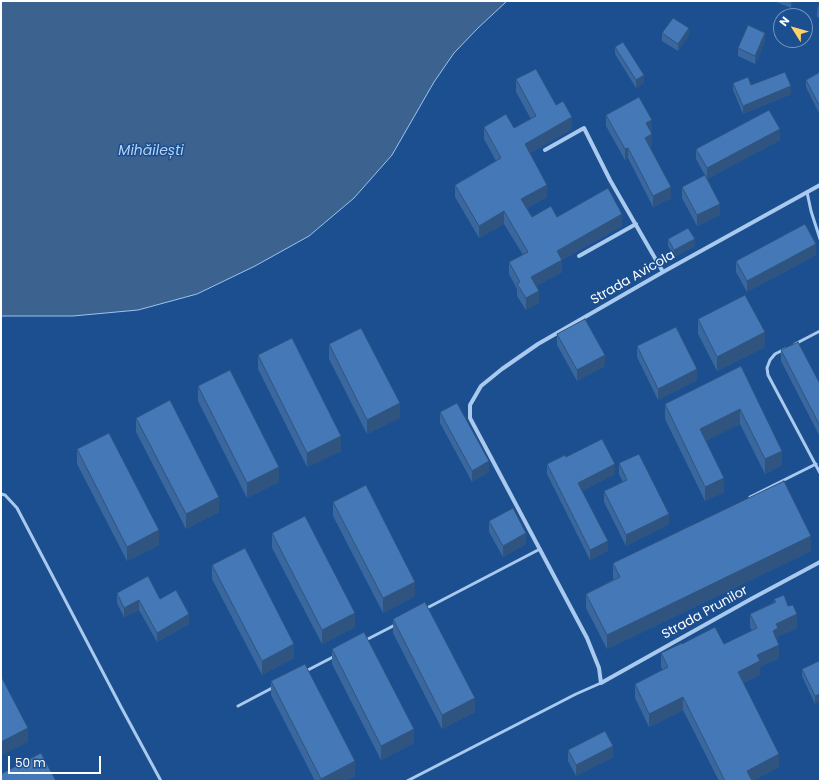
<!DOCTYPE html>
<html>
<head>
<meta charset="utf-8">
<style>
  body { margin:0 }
  #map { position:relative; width:821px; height:782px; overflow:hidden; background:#1b4f8f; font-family:Poppins,sans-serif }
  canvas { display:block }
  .frame { position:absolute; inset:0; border:2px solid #fff; pointer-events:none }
  .north { position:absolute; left:773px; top:8px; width:40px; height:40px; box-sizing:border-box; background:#1b4f8f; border:1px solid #7695bc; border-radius:50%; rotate:307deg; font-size:11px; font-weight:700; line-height:16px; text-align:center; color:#fff }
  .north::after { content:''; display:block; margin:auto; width:14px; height:18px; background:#ffd166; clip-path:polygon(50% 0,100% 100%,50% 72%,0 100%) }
  .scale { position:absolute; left:8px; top:756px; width:93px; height:18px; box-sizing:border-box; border:2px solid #fff; border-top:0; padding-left:5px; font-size:12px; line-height:14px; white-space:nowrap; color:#fff; -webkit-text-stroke:3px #1b4f8f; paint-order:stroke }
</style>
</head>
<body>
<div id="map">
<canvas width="821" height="782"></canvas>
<div class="frame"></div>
<div class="north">N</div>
<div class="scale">50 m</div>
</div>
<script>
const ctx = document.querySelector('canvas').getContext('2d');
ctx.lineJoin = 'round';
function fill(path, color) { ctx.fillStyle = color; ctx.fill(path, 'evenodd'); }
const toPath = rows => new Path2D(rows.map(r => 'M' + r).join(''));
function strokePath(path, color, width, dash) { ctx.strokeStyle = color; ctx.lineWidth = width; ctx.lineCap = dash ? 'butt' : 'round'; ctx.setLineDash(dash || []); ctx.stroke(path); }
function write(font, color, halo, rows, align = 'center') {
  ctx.font = font + ' Poppins,sans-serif'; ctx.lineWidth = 3; ctx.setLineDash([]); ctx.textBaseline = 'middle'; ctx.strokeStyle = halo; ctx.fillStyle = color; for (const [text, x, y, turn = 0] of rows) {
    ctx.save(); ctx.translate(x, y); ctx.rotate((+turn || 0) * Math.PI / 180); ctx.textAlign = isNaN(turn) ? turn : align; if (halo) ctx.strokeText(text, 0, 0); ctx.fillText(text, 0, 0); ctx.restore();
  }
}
const water = toPath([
  [1,1,507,1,478,28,454,53,434,82,392,155,354,198,309,236,255,266,197,294,138,310,73,316,1,316,1,1]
]);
fill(water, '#3c6290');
strokePath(water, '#9cc4f0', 1);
strokePath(toPath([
  [807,192,811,211,820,239],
  [795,344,820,331],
  [785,349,775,354,770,360,767,368,768,375,820,473],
  [1,494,5,495,17,508,120,705,161,781],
  [750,497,816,464],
  [425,609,540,549],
  [364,641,395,625],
  [306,671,335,656],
  [238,706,274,687],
  [407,781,576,694,601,683]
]), '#a9c9ee', 3);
strokePath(toPath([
  [545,150,584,128,610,180,663,272],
  [820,185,663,272,538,344,502,369,481,386,470,405,470,418,587,638,599,668,601,683,751,599,820,562],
  [579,256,636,224]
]), '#a9c9ee', 4);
fill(toPath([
  [774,1,793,1,791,8],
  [820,2,820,18,817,17,817,10],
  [662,33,689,35,678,51,662,41],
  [765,41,755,64,738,56,738,48],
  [615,47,644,83,636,88,615,54],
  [820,72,820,112,819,113,806,87,806,80],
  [516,79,556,105,572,129,530,153,547,197,527,208,532,217,557,217,622,226,562,260,562,272,536,286,539,303,526,310,517,296,517,289,509,274,509,262,523,255,504,224,479,238,455,197,455,185,496,161,484,139,484,127,514,128,531,119,516,92],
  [733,83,751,85,791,94,743,114,733,90],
  [606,115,652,130,651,131,652,145,650,147,671,198,653,207,628,158,625,160,606,126],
  [780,140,707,179,696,159,696,149],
  [682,187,720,215,697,226,682,198],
  [668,239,695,246,674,257,668,246],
  [816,255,747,292,736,272,736,261],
  [698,319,765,347,717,371,698,334],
  [557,334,605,366,577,381,557,345],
  [329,344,400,418,367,434,329,359],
  [637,346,697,380,658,400,637,357],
  [781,350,820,384,820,437,781,361],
  [258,355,341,451,307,467,258,369],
  [741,366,782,465,765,474,740,424,705,441,724,492,705,501,665,419,665,404],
  [198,386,279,482,247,498,198,401],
  [440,412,489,472,472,482,440,423],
  [136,418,219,512,186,529,136,432],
  [77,449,159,545,127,561,77,464],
  [566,457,615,474,582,491,608,551,590,560,547,474,547,464],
  [619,463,669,524,626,546,604,502,604,491,623,482,619,474],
  [333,502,415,596,383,613,333,516],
  [489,521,526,544,503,557,489,532],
  [272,533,355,627,322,644,272,548],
  [811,551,607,649,586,608,586,594,614,579,613,578,613,563],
  [212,565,294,658,262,675,212,579],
  [117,593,160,599,189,624,157,642,139,610,124,617,117,603],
  [774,599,797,628,778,636,778,642,779,658,760,667,760,675,743,683,779,767,753,781,719,781,683,710,649,727,635,698,635,684,663,670,661,667,661,653,682,644,724,644,752,631,750,627,750,614,774,602],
  [393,619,475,712,442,729,393,633],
  [332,649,414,743,381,760,332,664],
  [819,661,815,704,802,676,802,669],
  [271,681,355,776,345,781,315,781,271,695],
  [568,750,613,757,576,776,568,761]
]), '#3a679d');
fill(toPath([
  [791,1,793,1,791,8],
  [689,28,689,35,678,51,678,44],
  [765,33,765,41,755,64,755,56],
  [644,75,644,83,636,88,636,80],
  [791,86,791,94,743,114,743,106],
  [820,104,820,112,819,113,819,105],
  [572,117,572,129,525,156,525,144],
  [652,120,652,130,646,133,646,123],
  [780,129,780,140,707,179,707,168],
  [652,134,652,145,645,149,645,138],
  [628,148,628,158,625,160,625,149],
  [547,185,547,197,521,211,521,199],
  [671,187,671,198,653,207,653,196],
  [720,204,720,215,697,226,697,215],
  [504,211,504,224,479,238,479,226],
  [622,214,622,226,562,260,562,272,531,289,531,277,557,251],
  [695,239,695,246,674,257,674,250],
  [816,244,816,255,747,292,747,281],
  [539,291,539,303,526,310,526,298],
  [765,332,765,347,717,371,717,357],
  [605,355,605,366,577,381,577,370],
  [697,369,697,380,658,400,658,389],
  [400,403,400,418,367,434,367,420],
  [740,409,740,424,700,444,700,429],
  [341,436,341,451,307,467,307,453],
  [782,451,782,465,765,474,765,459],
  [489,461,489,472,472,482,472,471],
  [615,464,615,474,578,493,578,483],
  [279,467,279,482,247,498,247,483],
  [724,478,724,492,705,501,705,487],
  [219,497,219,512,186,529,186,514],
  [669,514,669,524,626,546,626,535],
  [159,530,159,545,127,561,127,547],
  [526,533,526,544,503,557,503,546],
  [811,536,811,551,607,649,607,635],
  [608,541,608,551,590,560,590,550],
  [415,582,415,596,383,613,383,598],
  [139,600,139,610,124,617,124,608],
  [355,613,355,627,322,644,322,630],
  [189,614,189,624,157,642,157,633],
  [797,614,797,628,778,636,778,641,773,644,773,631,776,624],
  [294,644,294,658,262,675,262,661],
  [779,645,779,658,760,667,760,675,738,685,738,672,757,655],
  [820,694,820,702,815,704,815,696],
  [683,697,683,710,649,727,649,714],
  [475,698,475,712,442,729,442,715],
  [28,728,28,742,1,756,1,742],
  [414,729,414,743,381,760,381,746],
  [613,746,613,757,576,776,576,765],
  [779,754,779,767,753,781,747,781,747,771],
  [355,761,355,776,345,781,321,781,321,779]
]), '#305480');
const building = toPath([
  [820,2,820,10,817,10,820,2],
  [673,18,689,28,678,44,662,33,673,18],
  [748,25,765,33,755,56,738,48,748,25],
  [623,42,644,75,636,80,615,47,623,42],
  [536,69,556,105,563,101,572,117,525,144,547,185,521,199,532,217,551,206,557,217,608,188,622,214,557,251,562,260,531,277,539,291,526,298,517,284,520,282,509,262,528,252,504,211,479,226,455,185,501,158,484,127,506,114,514,128,536,116,516,79,536,69],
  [785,72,791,86,743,106,733,83,748,77,751,85,785,72],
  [820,72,820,104,819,105,806,80,820,72],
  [639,97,652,120,646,123,652,134,645,138,671,187,653,196,628,148,625,149,606,115,639,97],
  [769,110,780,129,707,168,696,149,769,110],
  [705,175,720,204,697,215,682,187,705,175],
  [805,224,816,244,747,281,736,261,805,224],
  [688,228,695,239,674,250,668,239,688,228],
  [745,295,765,332,717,357,698,319,745,295],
  [585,319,605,355,577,370,557,334,585,319],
  [676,327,697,369,658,389,637,346,676,327],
  [361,328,400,403,367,420,329,344,361,328],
  [292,338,341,436,307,453,258,355,292,338],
  [798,342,820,384,820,426,781,350,798,342],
  [741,366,782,451,765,459,740,409,700,429,724,478,705,487,665,404,741,366],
  [230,370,279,467,247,483,198,386,230,370],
  [170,400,219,497,186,514,136,418,170,400],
  [457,403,489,461,472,471,440,412,457,403],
  [109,433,159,530,127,547,77,449,109,433],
  [602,439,615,464,578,483,608,541,590,550,547,464,565,455,566,457,602,439],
  [639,454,669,514,626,535,604,491,627,480,619,463,639,454],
  [784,481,811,536,607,635,586,594,620,577,613,563,784,481],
  [366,485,415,582,383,598,333,502,366,485],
  [513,508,526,533,503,546,489,521,513,508],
  [305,516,355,613,322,630,272,533,305,516],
  [245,548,294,644,262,661,212,565,245,548],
  [148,576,160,599,176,590,189,614,157,633,139,600,124,608,117,593,148,576],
  [784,595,788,606,793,605,797,614,776,624,778,628,773,631,779,645,757,655,760,661,738,672,779,754,747,771,752,781,725,781,683,697,649,714,635,684,668,667,661,653,682,643,682,644,715,627,724,644,757,628,750,614,776,602,774,599,784,595],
  [425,602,475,698,442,715,393,619,425,602],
  [364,632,414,729,381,746,332,649,364,632],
  [819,661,820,663,820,694,815,696,802,669,819,661],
  [305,664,355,761,321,779,271,681,305,664],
  [1,676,28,728,1,742,1,676],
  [605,731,613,746,576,765,568,750,605,731],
  [41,753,56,781,1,781,1,774,41,753]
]);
fill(building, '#4478b7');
strokePath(building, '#305480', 1);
write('13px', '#fff', '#1b4f8f', [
  ["Strada Avicola",633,278,-30],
  ["Strada Prunilor",705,613,-29]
]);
write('italic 14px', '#b5d3f5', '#1b4f8f', [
  ["Mihăilești",151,151]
]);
</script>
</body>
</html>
